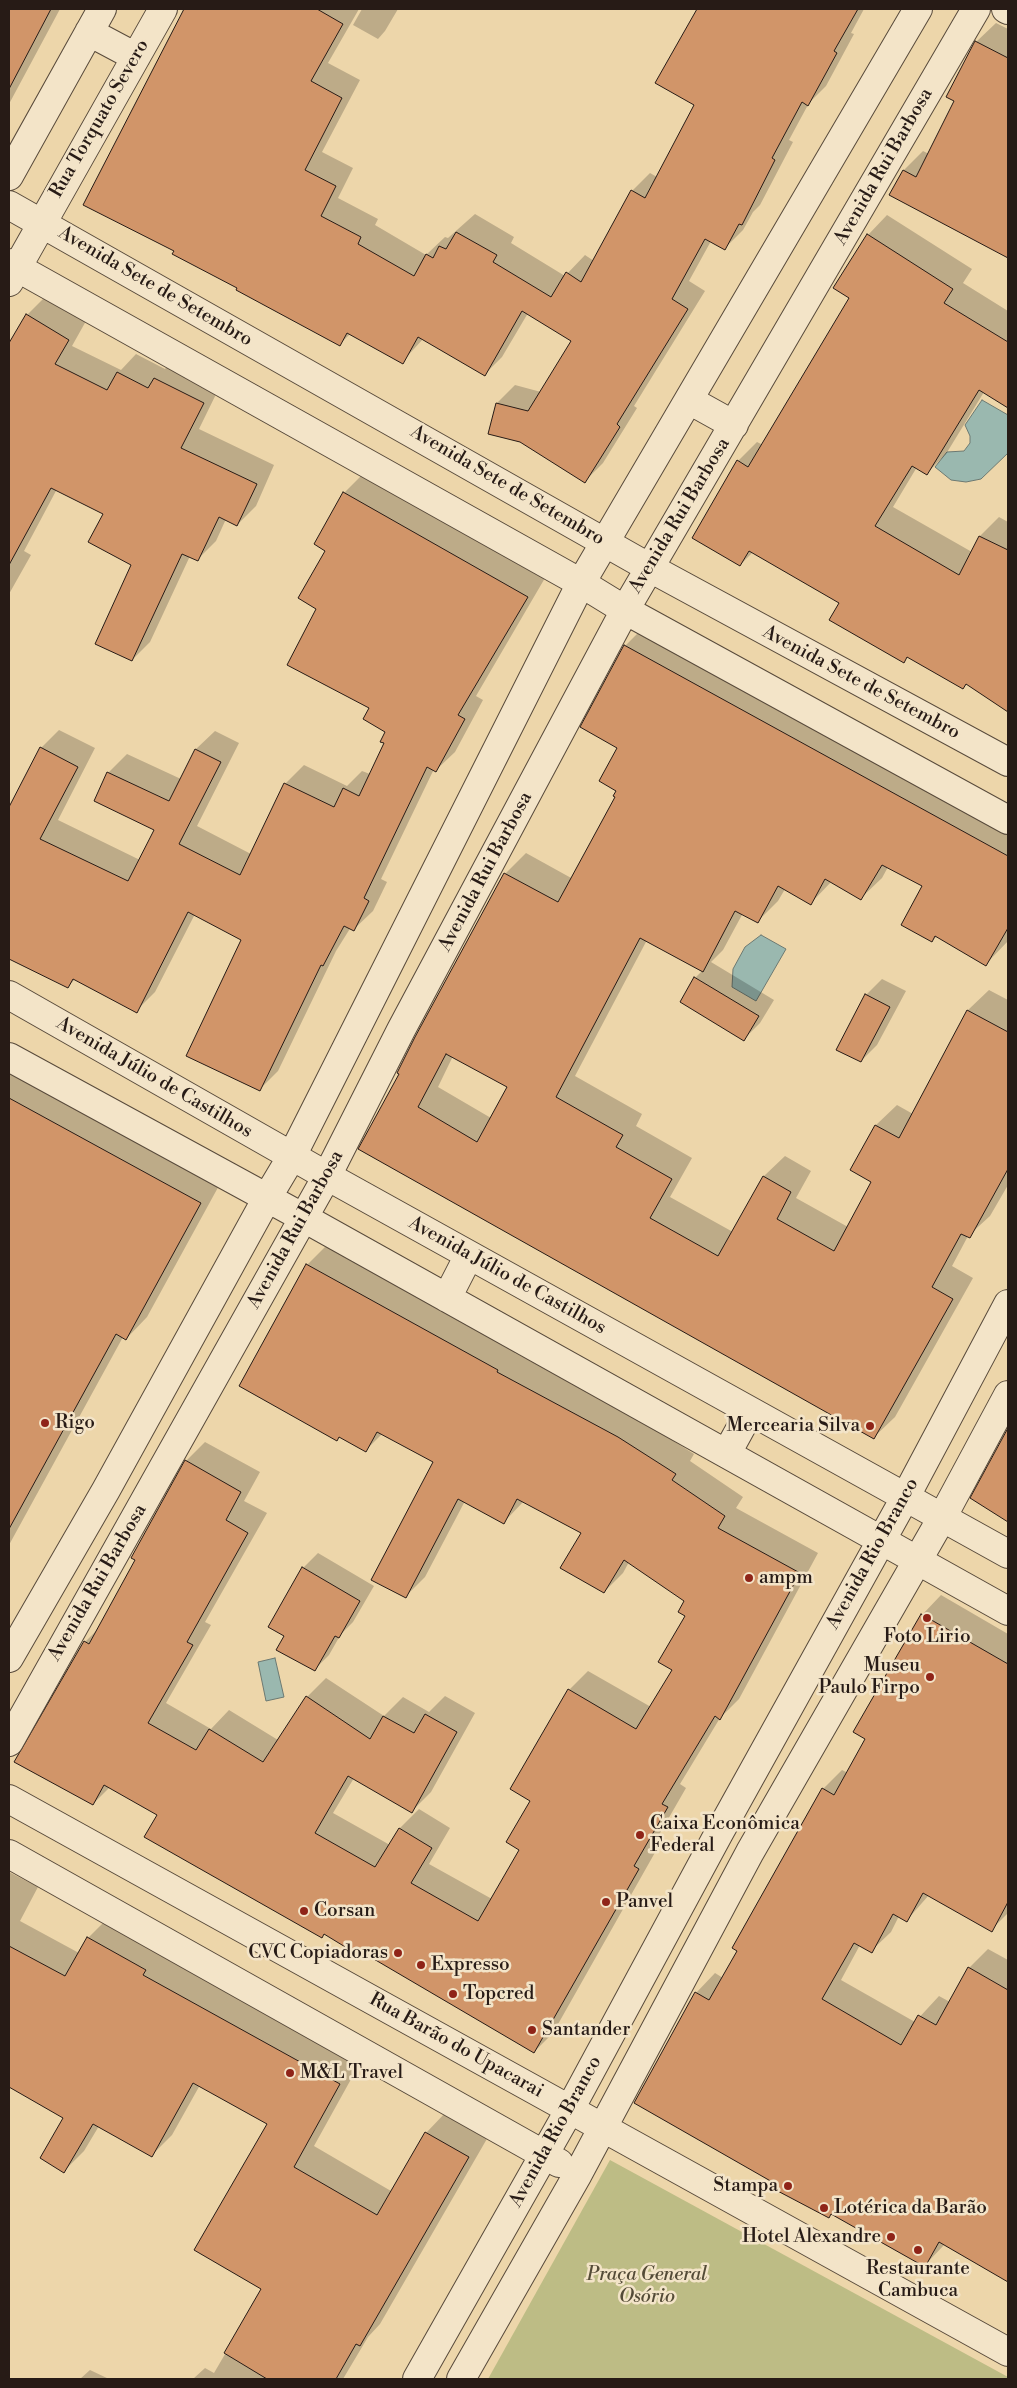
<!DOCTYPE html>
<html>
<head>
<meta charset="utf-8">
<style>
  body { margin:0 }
  #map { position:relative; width:1017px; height:2388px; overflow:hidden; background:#edd6aa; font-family:"Libre Bodoni",serif }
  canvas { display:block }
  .frame { position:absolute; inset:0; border:10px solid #271b16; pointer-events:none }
</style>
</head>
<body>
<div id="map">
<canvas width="1017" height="2388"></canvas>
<div class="frame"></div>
</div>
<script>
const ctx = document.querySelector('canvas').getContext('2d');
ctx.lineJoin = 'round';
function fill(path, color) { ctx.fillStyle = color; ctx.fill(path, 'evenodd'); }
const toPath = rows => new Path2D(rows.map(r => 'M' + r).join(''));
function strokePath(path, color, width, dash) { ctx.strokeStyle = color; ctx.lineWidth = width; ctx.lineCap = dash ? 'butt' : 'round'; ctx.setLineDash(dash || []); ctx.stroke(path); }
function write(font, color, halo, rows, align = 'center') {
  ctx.font = font + ' "Libre Bodoni",serif'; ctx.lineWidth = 5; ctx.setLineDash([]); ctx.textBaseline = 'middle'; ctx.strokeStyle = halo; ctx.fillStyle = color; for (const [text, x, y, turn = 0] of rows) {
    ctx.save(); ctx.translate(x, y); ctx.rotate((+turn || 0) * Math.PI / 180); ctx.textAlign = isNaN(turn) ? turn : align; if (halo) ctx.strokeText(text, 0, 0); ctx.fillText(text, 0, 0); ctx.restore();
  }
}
fill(toPath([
  [610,2160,1008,2377,1008,2379,488,2379]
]), '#bdbc85');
const water = toPath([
  [982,400,1008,415,1008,453,981,479,966,482,951,480,935,467,947,452,964,451,970,443,970,436,965,425,982,400],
  [761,935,786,949,756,1001,732,987,733,969,745,947,761,935],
  [275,1658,284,1697,266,1701,258,1662,275,1658]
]);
fill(water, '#9ab8af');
strokePath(water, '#6c7972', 1);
fill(toPath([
  [9,9,60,9,9,104],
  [186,9,359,9,328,63,360,80,322,152,353,168,338,198,378,219,375,225,426,255,445,237,448,238,475,214,514,237,511,243,565,276,585,255,594,261,632,191,650,173,657,177,696,104,657,83,699,9,864,9,851,33,854,34,826,86,809,103,789,140,793,142,760,205,753,212,743,230,725,248,711,241,689,281,705,291,634,406,637,408,603,463,585,481,497,403,515,385,541,392,573,341,528,313,502,357,484,375,423,339,402,362,351,333,340,344,175,251,85,204],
  [362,9,398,9,385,31,378,39,353,25],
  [996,23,1008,29,1008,256,891,195,904,170,923,151,929,154,955,100,976,42],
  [887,215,972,269,963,283,1008,311,1008,402,1006,405,984,392,946,454,927,473,917,467,893,507,972,552,980,536,999,517,1008,522,1008,710,967,684,963,688,909,656,904,661,841,602,753,552,740,565,738,461,757,442,763,445,851,297,868,235],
  [45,297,86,321,72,346,121,370,136,354,165,369,173,360,221,384,199,429,274,465,256,506,237,525,226,519,216,541,197,560,190,556,150,642,132,660,133,564,104,514,57,489,24,551,31,555,9,594,9,345,27,315],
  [363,474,545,578,476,696,483,700,455,752,436,770,434,769,381,879,387,882,373,911,354,929,351,927,336,951,278,1071,259,1090,243,939,195,914,155,992,136,1011,75,979,68,987,9,958,9,810,41,748,59,730,95,748,58,820,140,860,156,829,96,801,108,773,127,754,181,779,196,749,215,731,239,743,197,826,251,854,285,784,304,765,347,786,362,771,370,774,385,743,387,731,370,708,318,609,327,551,344,493],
  [646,625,1008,825,1008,941,986,964,937,936,932,941,923,886,888,867,882,878,861,898,832,881,811,903,785,889,778,901,758,921,743,913,723,950,711,962,774,1000,760,1023,744,1039,695,978,703,970,647,940,575,1076,642,1114,636,1126,692,1158,670,1197,733,1232,764,1176,785,1156,811,1171,796,1198,848,1227,873,1182,852,1170,876,1125,897,1105,913,1114,968,1010,989,990,1008,1000,1008,1185,990,1216,968,1236,952,1266,973,1278,895,1417,874,1437,360,1148,505,874,526,853,573,879,616,796,625,646],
  [453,1056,509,1086,491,1118,438,1087],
  [882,979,906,991,877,1045,861,1061,866,995],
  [9,1065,221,1182,147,1317,126,1339,123,1337,9,1545],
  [326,1246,516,1351,515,1353,637,1418,694,1454,690,1461,743,1497,736,1508,818,1553,739,1699,720,1718,680,1784,686,1788,652,1847,657,1849,553,2033,534,2052,368,1954,365,1958,158,1814,110,1787,93,1804,85,1642,100,1627,137,1560,186,1461,205,1442,260,1472,244,1501,267,1513,205,1622,211,1625,166,1703,211,1729,229,1710,278,1740,307,1697,326,1678,384,1716,403,1697,429,1712,445,1696,475,1713,431,1792,412,1811,354,1778,333,1813,390,1845,400,1828,419,1809,450,1828,429,1864,492,1899,521,1850,532,1801,569,1690,588,1671,651,1707,674,1670,687,1615,686,1600,629,1562,623,1573,604,1592,583,1533,524,1501,504,1522,465,1501,425,1577,406,1596,434,1462,383,1433,366,1450,307,1265],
  [1008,1430,1008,1520,972,1498],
  [318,1553,374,1586,353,1622,341,1634,329,1655,314,1670,286,1635,303,1568],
  [941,1595,1008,1634,1008,1913,991,1930,929,1895,907,1920,899,1916,891,1932,871,1951,860,1945,841,1980,915,2022,939,1996,950,2002,969,1968,988,1949,1008,1960,1008,2281,945,2244,925,2265,832,2213,828,2217,776,2183,696,1993,715,1973,723,1978,823,1789,842,1770,848,1773,867,1738,922,1615],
  [9,1872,38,1887,20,1921,79,1953,88,1938,108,1918,360,2063,314,2146,391,2191,426,2133,446,2112,488,2137,380,2324,368,2337,343,2379,193,2379,205,2368,214,2373,263,2289,269,2124,200,2085,172,2135,152,2155,99,2126,84,2151,64,2171,65,2118,9,2086],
  [90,2370,109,2379,80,2379]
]), '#0003');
const building = toPath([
  [9,9,51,9,9,89,9,9],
  [184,9,317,9,343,24,311,81,342,98,305,170,336,186,321,216,361,237,358,244,414,276,426,254,433,258,439,246,446,249,456,232,497,255,493,262,551,297,566,272,581,282,631,190,645,198,694,105,655,83,697,9,858,9,834,51,837,53,808,106,802,102,772,158,775,160,742,225,739,224,725,250,705,239,672,299,688,309,617,424,620,427,585,483,520,442,488,434,496,403,528,411,571,341,522,311,485,376,418,337,403,364,347,333,340,346,236,290,237,288,172,254,174,251,83,205,184,9],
  [975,41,1008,58,1008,258,889,195,903,170,916,177,954,101,946,97,975,41],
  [867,234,953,289,944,303,1008,342,1008,408,979,390,927,475,912,466,875,526,959,575,979,536,1008,550,1008,712,966,684,963,689,907,657,904,663,829,620,839,603,749,551,740,566,692,538,737,460,748,467,849,298,833,288,867,234],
  [26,314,69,340,55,364,107,390,117,372,148,388,154,378,204,403,181,448,257,484,237,526,219,517,198,561,182,554,132,661,95,644,131,565,88,542,103,514,51,488,9,565,9,343,26,314],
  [343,492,528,597,458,715,465,719,436,772,427,767,364,898,369,901,354,931,344,926,323,966,321,965,260,1091,186,1056,241,940,188,912,137,1013,73,979,68,988,9,959,9,807,40,747,78,767,40,839,128,881,154,830,94,801,107,772,169,801,195,749,221,762,179,844,240,875,284,783,334,807,343,788,359,796,384,743,380,742,385,732,363,719,369,708,287,665,316,609,298,598,325,551,314,544,343,492],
  [624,645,1008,856,1008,928,986,966,935,936,932,942,901,925,922,886,882,865,861,900,825,879,811,905,778,886,758,923,735,911,703,972,640,938,556,1097,623,1135,616,1147,672,1179,650,1218,718,1256,763,1176,791,1192,777,1219,834,1251,871,1182,850,1170,875,1125,899,1138,967,1010,1008,1032,1008,1169,970,1238,961,1234,932,1287,953,1299,874,1439,358,1149,399,1074,397,1073,415,1037,504,873,558,902,615,797,613,796,616,791,599,781,617,748,580,727,624,645],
  [446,1054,507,1087,477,1142,418,1107,446,1054],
  [694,977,759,1016,744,1041,680,1002,694,977],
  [865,994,890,1007,861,1062,836,1050,865,994],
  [9,1098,201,1203,126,1340,116,1334,9,1529,9,1098],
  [306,1264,498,1370,497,1372,618,1437,676,1474,672,1480,725,1516,718,1528,800,1573,720,1720,715,1716,662,1804,668,1807,634,1866,639,1869,534,2053,367,1955,365,1959,324,1934,322,1938,144,1837,157,1815,104,1785,93,1805,14,1762,84,1641,89,1644,135,1560,131,1558,185,1460,241,1492,226,1520,248,1533,187,1642,193,1645,148,1723,196,1750,209,1729,263,1762,306,1696,370,1739,383,1716,414,1733,425,1714,457,1732,412,1813,348,1776,315,1833,375,1867,399,1828,432,1848,411,1883,478,1921,519,1850,506,1842,530,1801,510,1789,568,1689,636,1729,672,1670,658,1662,685,1616,678,1612,684,1601,624,1560,604,1593,560,1568,581,1533,517,1499,504,1524,458,1499,406,1598,371,1580,433,1462,377,1432,366,1452,339,1437,337,1441,239,1386,306,1264],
  [1008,1428,1008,1522,970,1498,1008,1428],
  [302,1567,360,1601,339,1638,335,1636,315,1671,276,1650,284,1636,268,1627,302,1567],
  [921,1614,1008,1664,1008,1902,992,1932,923,1893,907,1922,893,1914,872,1953,854,1943,822,1999,901,2045,918,2015,936,2025,968,1967,1008,1990,1008,2282,939,2242,925,2267,831,2214,829,2218,772,2188,774,2183,634,2103,695,1992,709,2000,737,1951,732,1948,822,1788,834,1795,865,1739,853,1732,921,1614],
  [87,1937,146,1970,143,1975,340,2084,294,2167,377,2215,425,2132,469,2157,360,2346,356,2344,336,2379,267,2379,224,2353,261,2289,194,2250,267,2124,193,2083,152,2157,93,2124,64,2173,40,2158,63,2118,9,2087,9,1946,65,1976,87,1937]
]);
fill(building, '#d19569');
strokePath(building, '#271b16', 1);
const minor = toPath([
  [1006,9,1008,10],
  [89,32,136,57],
  [9,176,102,9],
  [9,205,650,568,1008,762],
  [9,263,581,583,625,610,1008,820],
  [9,282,163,9],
  [689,400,734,425],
  [9,995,327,1176,1008,1554],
  [9,1057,304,1218,1008,1611],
  [447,1298,469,1255],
  [727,1453,750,1411],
  [9,1658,106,1490,267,1198,292,1156,581,583,918,9],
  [9,1742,327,1176,401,1030,625,610,976,9],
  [9,1799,1008,2352],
  [9,1854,559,2163],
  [417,2379,570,2109,719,1833,906,1496,1008,1304],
  [461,2379,578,2174,750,1852,943,1516,1008,1395]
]);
strokePath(minor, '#584a3b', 30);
strokePath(minor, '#f3e4c8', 28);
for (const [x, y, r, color] of [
  [45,1423,5,"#8f2418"],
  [870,1426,5,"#8f2418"],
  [749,1578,5,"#8f2418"],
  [927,1618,5,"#8f2418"],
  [930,1677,5,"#8f2418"],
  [640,1835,5,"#8f2418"],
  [606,1902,5,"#8f2418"],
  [304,1911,5,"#8f2418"],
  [398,1953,5,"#8f2418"],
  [421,1965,5,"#8f2418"],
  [453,1994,5,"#8f2418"],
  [532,2030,5,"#8f2418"],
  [290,2073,5,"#8f2418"],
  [788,2186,5,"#8f2418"],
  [824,2208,5,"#8f2418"],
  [891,2237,5,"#8f2418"],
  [918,2250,5,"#8f2418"]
]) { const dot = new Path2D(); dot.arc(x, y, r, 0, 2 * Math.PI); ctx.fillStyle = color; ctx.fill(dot); strokePath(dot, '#f3e4c8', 2); }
write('19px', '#271b16', '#f3e4c8', [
  ["Rua Torquato Severo",100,119,-60],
  ["Avenida Rui Barbosa",884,167,-60],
  ["Avenida Sete de Setembro",155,287,30],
  ["Avenida Sete de Setembro",507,486,30],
  ["Avenida Rui Barbosa",680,516,-59],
  ["Avenida Sete de Setembro",861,683,28],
  ["Avenida Rui Barbosa",486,872,-62],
  ["Avenida Júlio de Castilhos",154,1078,30],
  ["Avenida Rui Barbosa",296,1230,-61],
  ["Avenida Júlio de Castilhos",507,1276,29],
  ["Avenida Rio Branco",873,1554,-61],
  ["Avenida Rui Barbosa",98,1583,-60],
  ["Rua Barão do Upacarai",456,2046,29],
  ["Avenida Rio Branco",556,2132,-61]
]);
write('19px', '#271b16', '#f3e4c8', [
  ["Rigo",55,1423],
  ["Mercearia Silva",860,1426,"right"],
  ["ampm",759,1578],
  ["Foto Lirio",927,1637,"center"],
  ["Museu",920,1666,"right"],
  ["Paulo Firpo",920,1688,"right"],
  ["Caixa Econômica",650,1824],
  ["Federal",650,1846],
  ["Panvel",616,1902],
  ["Corsan",314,1911],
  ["CVC Copiadoras",388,1953,"right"],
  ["Expresso",431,1965],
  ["Topcred",463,1994],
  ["Santander",542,2030],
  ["M&L Travel",300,2073],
  ["Stampa",778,2186,"right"],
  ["Lotérica da Barão",834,2208],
  ["Hotel Alexandre",881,2237,"right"],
  ["Restaurante",918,2269,"center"],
  ["Cambuca",918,2291,"center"]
], 'left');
write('italic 19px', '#544b37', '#f3e4c8', [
  ["Praça General",647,2275],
  ["Osório",647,2297]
]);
</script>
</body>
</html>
